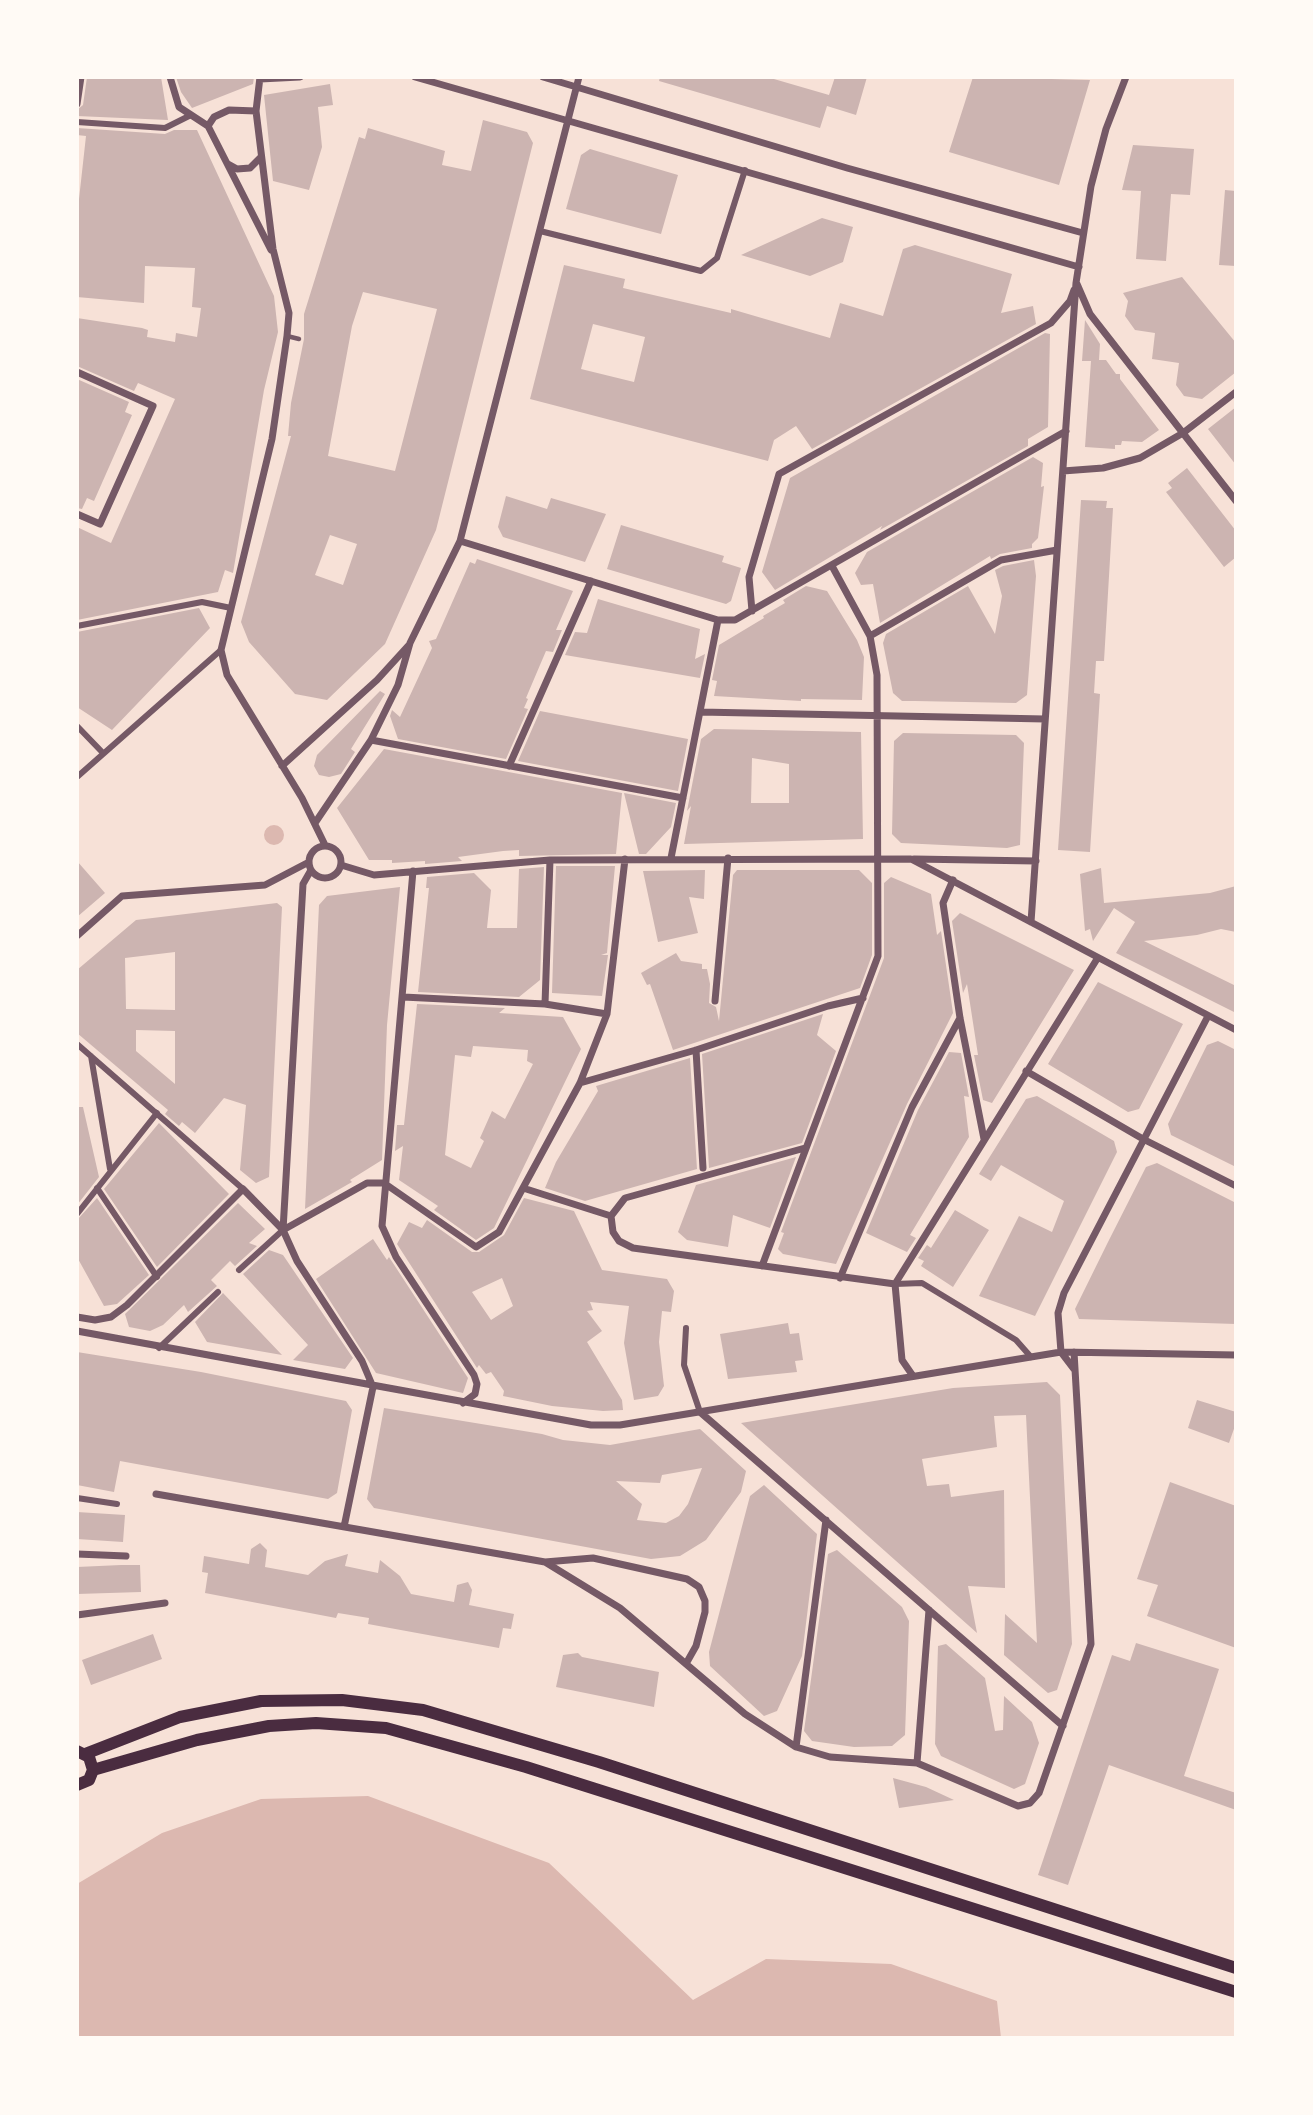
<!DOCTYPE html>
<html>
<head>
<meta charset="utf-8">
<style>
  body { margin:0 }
  #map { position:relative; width:1313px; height:2115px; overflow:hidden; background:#f7e1d7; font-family:Karla,sans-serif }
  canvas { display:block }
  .frame { position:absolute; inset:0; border:79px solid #fffaf5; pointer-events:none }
</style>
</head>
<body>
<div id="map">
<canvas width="1313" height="2115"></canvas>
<div class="frame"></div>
</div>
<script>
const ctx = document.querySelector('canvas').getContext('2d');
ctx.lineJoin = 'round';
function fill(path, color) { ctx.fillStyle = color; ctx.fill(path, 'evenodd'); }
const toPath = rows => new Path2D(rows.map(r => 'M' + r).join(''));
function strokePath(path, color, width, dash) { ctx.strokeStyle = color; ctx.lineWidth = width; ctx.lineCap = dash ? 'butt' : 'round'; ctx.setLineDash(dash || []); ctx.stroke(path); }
fill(toPath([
  '264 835a10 10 0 1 1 20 0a10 10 0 1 1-20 0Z',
  [368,1796,549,1863,693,2000,766,1959,891,1964,997,2001,1001,2038,77,2038,77,1884,162,1833,261,1799]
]), '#dcb8b0');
fill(toPath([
  [87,77,161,77,168,120,77,116,77,110,83,105],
  [176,77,254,77,253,84,192,108,181,92],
  [660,77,767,77,829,95,835,77,867,77,856,115,827,106,820,128,659,81],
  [973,77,1090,80,1059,185,949,152],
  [330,84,333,105,318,107,322,147,309,190,273,181,264,95],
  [483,120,527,132,533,143,436,530,385,644,327,700,295,694,249,642,241,622,291,436,288,436,291,403,304,339,304,314,359,137,365,139,368,128,445,151,442,165,471,171],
  [363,292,437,309,395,471,328,456,352,326],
  [330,535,357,544,343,585,315,575],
  [77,128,165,134,174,130,197,130,274,296,278,332,264,390,233,573,225,570,218,592,77,620,77,527,111,543,175,399,138,383,134,391,77,366,77,318,142,328,148,330,147,337,175,342,176,333,197,337,201,308,192,307,195,268,145,266,144,303,77,297,77,217,86,136,77,135],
  [1133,145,1194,149,1190,195,1171,194,1166,261,1136,259,1141,191,1122,190],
  [590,149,678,175,661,234,566,209,581,155],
  [1225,190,1236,191,1236,266,1219,265],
  [822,218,853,227,843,262,810,276,741,255],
  [915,245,1012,274,1001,313,1033,306,1036,324,812,449,796,426,774,440,768,461,530,399,564,265,625,279,623,288,731,313,731,309,830,338,840,303,883,316,903,249],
  [593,324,645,337,634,382,581,369],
  [1182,277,1236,343,1236,372,1202,399,1184,396,1176,385,1179,363,1152,359,1155,333,1135,330,1125,316,1128,301,1123,293],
  [1085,320,1100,344,1099,360,1106,360,1116,374,1120,374,1120,379,1159,430,1142,442,1122,441,1121,445,1115,445,1115,449,1085,447,1091,361,1082,361],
  [1045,333,1050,334,1048,427,1028,439,1028,446,880,530,882,526,775,590,762,572,790,478],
  [77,379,129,402,125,412,132,415,94,501,87,498,82,509,77,508],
  [1236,407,1236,465,1208,429],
  [1033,457,1043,463,1041,487,1044,486,1038,538,1032,544,1032,548,1000,554,991,559,990,556,880,623,873,584,861,585,855,573,867,552],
  [1187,468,1236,531,1236,557,1224,567,1166,492,1172,488,1168,483],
  [506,496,547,509,551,498,606,514,585,562,503,537,498,527],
  [1081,500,1107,501,1106,508,1113,508,1104,661,1096,661,1094,693,1100,694,1090,852,1058,850],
  [621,525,724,556,722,562,741,568,731,601,726,604,607,569],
  [477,559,573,591,556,630,562,630,553,652,546,651,540,665,526,698,528,699,524,708,528,709,506,759,398,739,390,716,392,710,400,717,432,648,429,641,436,639,470,562,475,564],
  [1034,560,1036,576,1027,695,1016,703,915,701,902,701,893,693,883,643,886,634,968,586,995,634,1002,596,995,570,1003,566],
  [806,586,827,591,857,640,864,657,862,700,801,699,801,701,714,696,717,681,712,680,719,645,764,618,763,616,785,603,783,600],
  [598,599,700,629,695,659,705,654,700,678,565,655,575,632,587,633],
  [199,608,210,628,112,730,77,707,77,632],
  [380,691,385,694,351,749,355,752,341,774,329,777,319,775,314,766,317,755],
  [540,711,688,739,678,791,518,761],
  [714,729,861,732,863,839,684,844,691,806,687,811,701,739],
  [752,758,789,764,789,803,751,803],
  [903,733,1016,735,1024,743,1020,845,1007,848,901,843,892,834,894,741],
  [384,749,622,793,616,854,519,856,519,850,503,851,458,857,462,861,425,864,425,861,392,863,392,860,369,860,337,808],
  [624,793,676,803,671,827,646,854,639,854],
  [77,861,105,893,77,917],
  [556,866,615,866,607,953,601,955,608,955,602,996,552,993],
  [544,867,540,980,519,997,418,992,429,888,426,888,427,877,474,873,491,890,487,928,517,928,519,869],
  [1101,868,1104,903,1210,893,1236,886,1236,932,1221,929,1197,935,1144,941,1236,986,1236,1013,1116,953,1135,922,1114,908,1093,941,1090,929,1085,931,1080,874],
  [705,870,704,899,689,897,698,933,658,942,643,871],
  [737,870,859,870,872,883,872,955,860,988,673,1050,650,984,647,985,641,973,676,953,681,961,702,964,702,969,707,969,710,984,709,1003,716,1007,719,1021,733,875],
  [891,877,931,894,937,935,941,931,953,1013,907,1104,836,1264,783,1254,778,1249,784,1233,781,1232,884,958,884,883],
  [400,887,387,1025,382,1160,350,1180,352,1182,305,1209,319,905,327,896],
  [277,903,282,907,269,1177,256,1183,240,1170,246,1105,224,1098,195,1133,182,1122,179,1126,165,1114,168,1110,77,1033,77,970,136,920],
  [175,952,175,1010,126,1009,125,958],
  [136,1030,175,1031,175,1084,136,1051],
  [960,913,1074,970,992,1103,983,1100,974,1055,978,1055,967,984,963,993,952,921],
  [1098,982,1183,1024,1139,1109,1128,1112,1048,1064],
  [417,1004,505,1008,499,1013,563,1017,581,1049,494,1228,476,1240,434,1210,438,1206,399,1180,403,1146,395,1151,397,1125,404,1125],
  [473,1046,528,1050,527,1061,533,1064,505,1119,492,1111,480,1138,484,1141,471,1168,445,1155,455,1055,471,1057],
  [823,1014,817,1035,836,1051,802,1143,709,1168,702,1054],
  [1218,1041,1236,1050,1236,1167,1171,1135,1168,1124,1207,1045],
  [949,1052,961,1053,969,1097,964,1096,969,1137,910,1235,916,1238,907,1252,866,1233,918,1110],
  [690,1058,697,1169,585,1201,545,1188,556,1162,598,1091,596,1086],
  [1037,1096,1114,1141,1117,1152,1035,1316,979,1296,1019,1216,1052,1232,1064,1201,1001,1165,991,1181,979,1174,1026,1099],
  [77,1107,83,1107,99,1177,77,1205],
  [159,1123,229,1194,157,1267,104,1189],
  [796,1157,770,1228,733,1215,728,1247,687,1240,678,1232,696,1185],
  [1157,1163,1236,1203,1236,1324,1079,1319,1075,1309,1108,1242,1146,1167],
  [97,1198,149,1275,117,1304,104,1306,77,1257,77,1220],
  [524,1198,574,1211,602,1270,667,1279,674,1291,671,1312,662,1311,659,1342,664,1386,658,1396,634,1400,624,1343,629,1306,590,1302,593,1310,587,1311,602,1331,587,1342,622,1400,623,1410,603,1411,552,1406,503,1396,504,1391,491,1372,486,1374,479,1365,477,1368,397,1244,409,1222,422,1228,427,1220,472,1252,479,1252,504,1235],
  [502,1278,513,1306,491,1320,472,1292],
  [238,1203,265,1229,249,1243,257,1246,235,1266,230,1261,211,1280,217,1286,188,1312,184,1305,163,1325,150,1331,129,1327,125,1314],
  [955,1210,989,1230,953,1287,921,1266,924,1261,918,1258,927,1245,931,1248],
  [373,1239,387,1260,389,1257,468,1378,463,1393,376,1373,316,1279],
  [269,1250,283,1255,353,1358,345,1369,293,1360,308,1345,243,1274],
  [223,1293,282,1355,207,1342,195,1322],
  [788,1323,790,1334,799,1333,803,1360,795,1361,797,1372,728,1379,720,1334],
  [77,1352,201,1372,346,1401,352,1410,337,1493,328,1499,120,1461,114,1492,77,1485],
  [1047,1382,1060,1395,1072,1644,1057,1690,1048,1693,1004,1655,1005,1614,1037,1643,1026,1415,994,1416,997,1447,922,1459,927,1486,949,1484,951,1497,1004,1490,1005,1588,968,1586,977,1633,741,1423,953,1388],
  [1197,1400,1236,1412,1236,1423,1229,1443,1188,1428],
  [384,1408,542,1434,563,1440,610,1445,700,1429,746,1471,741,1492,706,1540,680,1556,651,1559,374,1508,367,1499],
  [702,1468,688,1504,679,1516,666,1523,637,1520,642,1504,616,1481,660,1483,662,1475],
  [1170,1482,1236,1506,1236,1648,1147,1616,1158,1585,1137,1579],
  [764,1485,817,1534,802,1656,777,1711,764,1716,710,1666,709,1652,750,1496],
  [77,1512,125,1515,123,1542,77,1539],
  [260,1543,267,1550,265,1567,308,1575,325,1561,348,1554,345,1566,378,1573,380,1560,400,1576,411,1594,454,1602,457,1585,468,1582,472,1590,469,1605,514,1614,511,1629,503,1628,499,1648,368,1624,369,1618,338,1613,336,1618,205,1593,208,1573,202,1572,204,1556,249,1564,251,1549],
  [837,1550,902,1607,909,1621,905,1735,892,1746,854,1747,812,1741,804,1731,828,1554],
  [121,1565,140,1565,141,1592,77,1594,77,1567],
  [153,1634,162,1659,91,1685,82,1660],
  [1136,1643,1219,1669,1184,1776,1236,1793,1236,1810,1109,1765,1068,1885,1038,1875,1112,1655,1130,1661],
  [946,1644,985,1678,995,1731,1003,1730,1004,1696,1032,1722,1039,1743,1025,1784,1014,1789,941,1756,935,1744,938,1646],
  [578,1653,582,1657,659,1672,654,1707,556,1687,563,1655],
  [893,1778,926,1787,954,1800,899,1808]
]), '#ccb4b1');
strokePath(toPath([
  [287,336,299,339]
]), '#755966', 4.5);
strokePath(toPath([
  [77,122,165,128,191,115],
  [540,231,701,271,717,258,745,170],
  [77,626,202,602,231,608],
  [77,726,103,753],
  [77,777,221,650],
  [77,1044,243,1189],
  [91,1056,110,1169],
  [97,1188,157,1277],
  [77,1214,157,1113],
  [239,1270,283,1230],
  [895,1284,922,1283,1016,1340,1031,1357],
  [686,1328,684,1365,700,1412],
  [159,1348,218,1292],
  [77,1498,117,1504]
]), '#755966', 6);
strokePath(toPath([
  [170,77,179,107,208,126,271,250],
  [260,77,256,111,273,249,289,313,287,336,272,439,221,650,227,675,302,798,325,845],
  [415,77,1079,267],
  [543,77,847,168,1083,233],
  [260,79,300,77],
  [77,104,81,77],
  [208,126,214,117,229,110,256,111],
  [228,164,237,169,250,168,261,157],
  [1077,284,1090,314,1236,501],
  [77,372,153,406,100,524,77,514],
  [1063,471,1103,468,1140,458,1183,433,1236,392],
  [460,541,718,620,735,620,1066,431],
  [752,611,749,577,779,474,1051,323,1070,301,1074,290],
  [870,636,1001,560,1057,550],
  [700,712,1045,719],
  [371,740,683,798],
  [282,766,377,680,408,646],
  [509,766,591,581],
  [315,823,371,740,398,685,410,643,460,541,579,77],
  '309 862a16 16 0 1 1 32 0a16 16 0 1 1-32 0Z',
  [671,858,718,620],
  [914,859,1036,861],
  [341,865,374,875,550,860,911,859,1236,1030],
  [413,871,382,1226,396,1257,474,1375,477,1384,475,1394,463,1403],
  [953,880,943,903,960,1018,984,1139],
  [1031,922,1076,283,1091,186,1106,129,1126,77],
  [77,936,122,896,265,885,309,862],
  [403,997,545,1004,607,1014],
  [715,1001,728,858],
  [545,1004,550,860],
  [696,1050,703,1168],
  [1026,1071,1143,1139,1236,1186],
  [580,1083,696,1050,828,1006,863,998],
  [384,1183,476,1247,499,1232,580,1083,607,1014,625,859],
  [523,1188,611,1216,613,1232,619,1241,633,1248,895,1284],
  [611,1216,625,1198,805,1148],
  [283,1230,303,884,311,870],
  [283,1230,367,1183,384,1183],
  [762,1266,878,956,877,675,870,636,832,566],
  [840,1278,912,1107,960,1018],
  [77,1317,95,1320,111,1317,127,1305,243,1189,283,1230,297,1261,362,1361,373,1387],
  [77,1331,591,1425,620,1425,1061,1352,1236,1355],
  [1074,1369,1061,1352,1058,1313,1064,1293,1208,1016],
  [913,1376,902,1360,895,1284,1097,959],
  [700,1412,1063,1726],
  [156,1494,545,1562,620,1608,745,1714,796,1747,830,1757,917,1763,1018,1806,1030,1803,1039,1793,1091,1644,1074,1352],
  [344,1527,373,1387],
  [77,1554,126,1556],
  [545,1562,593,1558,687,1579,699,1587,705,1601,705,1612,696,1646,687,1662],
  [77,1615,165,1603],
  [796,1747,826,1520],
  [917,1763,929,1610]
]), '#755966', 7);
strokePath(toPath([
  [77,1751,89,1757,93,1770,89,1780,77,1785],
  [85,1754,180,1717,261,1701,342,1700,423,1710,599,1762,1236,1968],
  [93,1770,197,1740,269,1726,316,1723,386,1728,526,1767,1236,1992]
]), '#4a2c40', 12);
</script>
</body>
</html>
